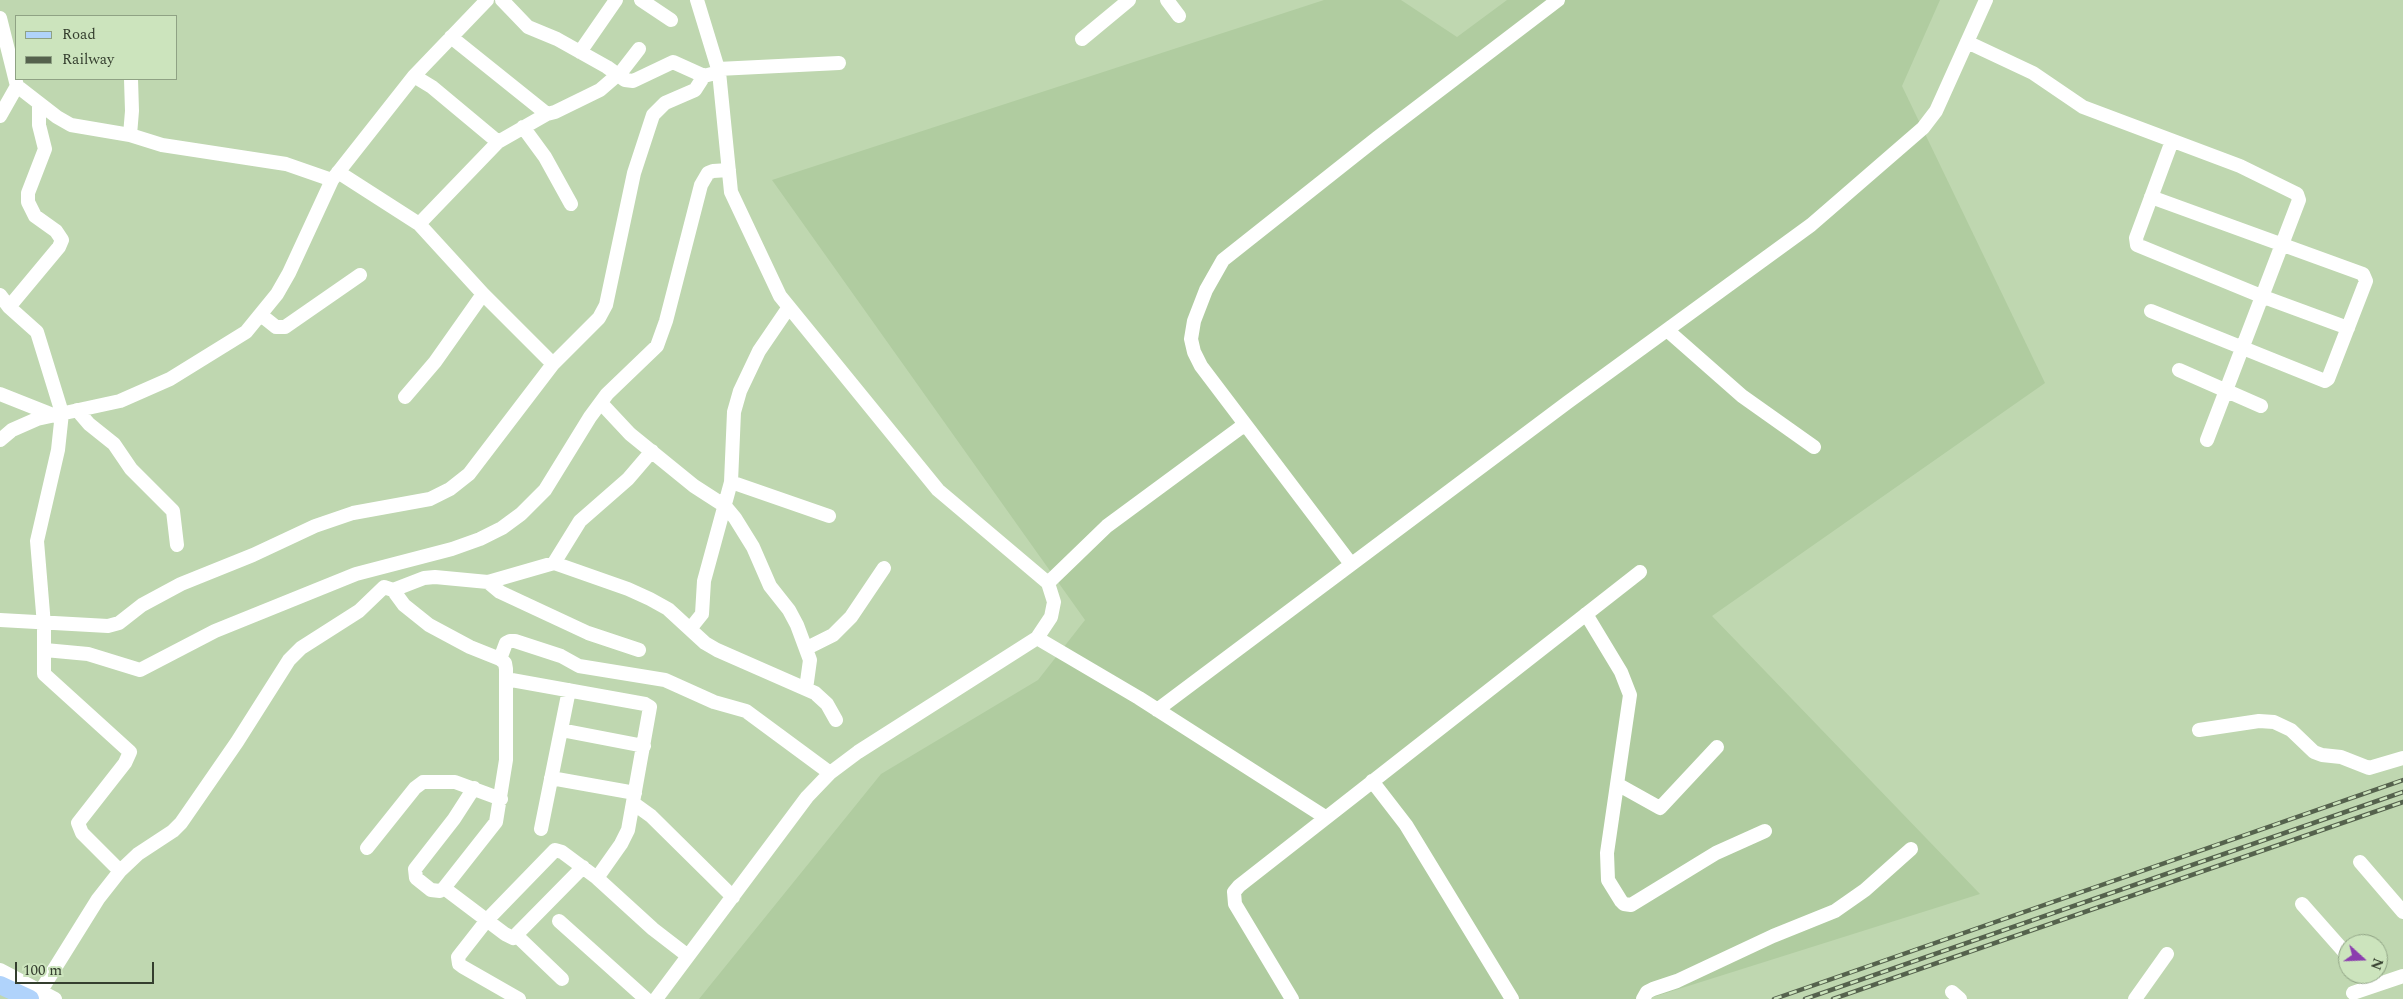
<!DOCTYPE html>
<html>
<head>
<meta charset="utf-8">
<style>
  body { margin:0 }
  #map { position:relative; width:2403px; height:999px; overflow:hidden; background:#bfd7b0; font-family:Spectral,serif }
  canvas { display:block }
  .legend { position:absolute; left:15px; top:15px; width:162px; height:65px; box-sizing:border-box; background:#cce4bd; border:1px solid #8fa284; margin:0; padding:6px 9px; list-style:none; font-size:15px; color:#343e2e }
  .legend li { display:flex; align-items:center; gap:10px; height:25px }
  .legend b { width:25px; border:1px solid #8fa284 }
  .north { position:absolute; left:2338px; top:934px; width:50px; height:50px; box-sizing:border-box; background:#cce4bd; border:1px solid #8fa284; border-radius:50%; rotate:110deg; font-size:14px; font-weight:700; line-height:20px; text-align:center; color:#343e2e }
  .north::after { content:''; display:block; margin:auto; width:18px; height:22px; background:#8b3dae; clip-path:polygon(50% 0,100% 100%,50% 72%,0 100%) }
  .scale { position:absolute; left:15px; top:962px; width:139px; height:22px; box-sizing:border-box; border:2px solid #343e2e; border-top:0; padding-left:6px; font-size:15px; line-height:18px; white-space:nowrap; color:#343e2e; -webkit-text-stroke:4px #cce4bd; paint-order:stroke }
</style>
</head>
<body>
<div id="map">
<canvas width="2403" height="999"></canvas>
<ul class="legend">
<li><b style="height:6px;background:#b0d3fb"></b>Road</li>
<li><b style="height:6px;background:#55624d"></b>Railway</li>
</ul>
<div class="north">N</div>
<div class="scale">100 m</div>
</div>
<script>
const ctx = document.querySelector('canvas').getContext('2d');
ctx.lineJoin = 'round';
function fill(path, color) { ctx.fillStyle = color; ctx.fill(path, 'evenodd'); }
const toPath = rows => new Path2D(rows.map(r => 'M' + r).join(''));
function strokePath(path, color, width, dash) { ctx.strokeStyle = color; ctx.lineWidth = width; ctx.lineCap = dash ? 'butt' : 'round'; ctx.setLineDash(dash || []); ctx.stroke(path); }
fill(toPath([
  [1324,0,1401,0,1457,37,1507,0,1940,0,1902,86,2045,383,1712,616,1980,894,1647,999,699,999,881,774,1038,680,1085,620,772,180]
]), '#b0cca0');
strokePath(toPath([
  [502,0,528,27,557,39,607,67,625,80,633,81,673,62,704,76],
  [641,0,671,20],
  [1167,0,1179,16],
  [0,18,17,86,57,117,71,125,130,135,162,145,286,164,332,180],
  [451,37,547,114],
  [1082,39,1129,0],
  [1967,42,2033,73,2083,107,2240,166,2297,194,2299,200,2207,440],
  [580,52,616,0],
  [718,69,839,63],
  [414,76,432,87,498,142],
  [0,116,17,86],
  [523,127,545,157,571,204],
  [130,135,132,111,131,79],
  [2172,141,2136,238,2137,245,2261,296,2348,328],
  [338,172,419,224,483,294,553,364],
  [419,224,498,142,547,114,555,112,600,90,622,71,639,49],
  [0,295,9,307,37,332,62,413,58,450,37,541,44,625,44,674,130,752,125,763,78,823,82,833,120,871],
  [9,307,59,247,62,240,56,231,35,216,28,202,28,193,45,149,39,125,39,104],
  [2151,311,2325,381,2328,379,2366,281,2363,274,2151,197],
  [261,315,276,327,285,327,360,275],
  [1667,330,1742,396,1814,447],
  [2179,370,2261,406],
  [0,394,53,415],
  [405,397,435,362,483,294],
  [601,403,630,434,694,486,725,506,735,518,753,547,770,586,789,610,797,625,810,660,806,689],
  [77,410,89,424,114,444,131,469,173,511,177,545],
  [0,440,12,430,37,419,120,401,170,379,246,332,277,294,289,273,332,180,414,76,487,0],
  [731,482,829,516],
  [554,563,580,521,628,479,652,451],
  [1351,564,1201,366,1194,352,1191,339,1194,321,1206,290,1223,260,1377,138,1558,0],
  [488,582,500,592,588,633,639,650],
  [1048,583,1107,526,1244,425],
  [393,590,424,578,435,577,488,582,554,563,628,589,650,599,668,609,705,643,717,650,815,693,827,704,836,720],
  [1586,614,1621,672,1630,695,1607,853,1608,880,1621,901,1624,904,1631,905,1716,853,1765,831],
  [0,620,108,626,119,623,142,605,181,584,253,555,315,526,353,513,430,499,450,489,469,474,553,364,599,318,606,305,634,173,653,115,665,103,695,90,704,76,719,72],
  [690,629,702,614,704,581,731,482,734,412,740,391,759,351,789,307],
  [1037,638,1139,698,1325,817],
  [807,648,833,635,851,617,884,568],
  [45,650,88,654,140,670,215,631,356,574,452,549,480,539,502,528,521,514,545,490,590,417,607,394,657,346,666,321,701,185,708,173,713,171,729,170],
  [500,659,506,643,510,641,515,641,561,656,579,666,665,680,714,702,746,711,830,773],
  [506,679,645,704,650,707,628,830,621,844,597,878],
  [1157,710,1568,402,1811,225,1923,128,1936,111,1986,0],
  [561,730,644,746],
  [2199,730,2259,721,2274,722,2291,730,2314,752,2322,755,2341,757,2369,768,2403,758],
  [551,778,635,793],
  [1372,781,1406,825,1512,999],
  [1617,784,1660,808,1717,747],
  [633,803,651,816,733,897],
  [541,829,569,690],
  [367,848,415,788,423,782,455,782,501,799],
  [2360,862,2403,912],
  [444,888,505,934,513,938,583,867],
  [2302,904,2348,956],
  [559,921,646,999],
  [516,935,562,979],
  [0,970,55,999],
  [2362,974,2371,986],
  [40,992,98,899,120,871,138,854,173,831,181,823,237,742,289,660,301,648,359,611,384,587,393,590,404,605,429,625,470,647,500,659,505,663,506,669,506,760,496,822,444,888,440,891,431,890,416,878,415,869,454,819,474,788],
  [1952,992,1960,999],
  [2353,993,2403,976],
  [519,999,463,967,459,964,458,957,487,920,555,850,562,852,597,878,653,929,688,956],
  [656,999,807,797,830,773,858,752,1037,638,1051,617,1054,602,1048,583,938,490,780,296,731,192,719,72,697,0],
  [1292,999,1235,904,1234,892,1239,886,1640,572],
  [1643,999,1647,992,1653,989,1677,981,1773,936,1835,911,1865,890,1911,849],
  [2135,999,2167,954]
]), '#fff', 14);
strokePath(toPath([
  [0,985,30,999]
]), '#b0d3fb', 18);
const rail = toPath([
  [1774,999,2403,780],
  [1805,999,2403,792],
  [1833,999,2403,802]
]);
strokePath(rail, '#55624d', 4.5);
strokePath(rail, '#cce4bd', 2.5, [8]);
</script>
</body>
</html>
